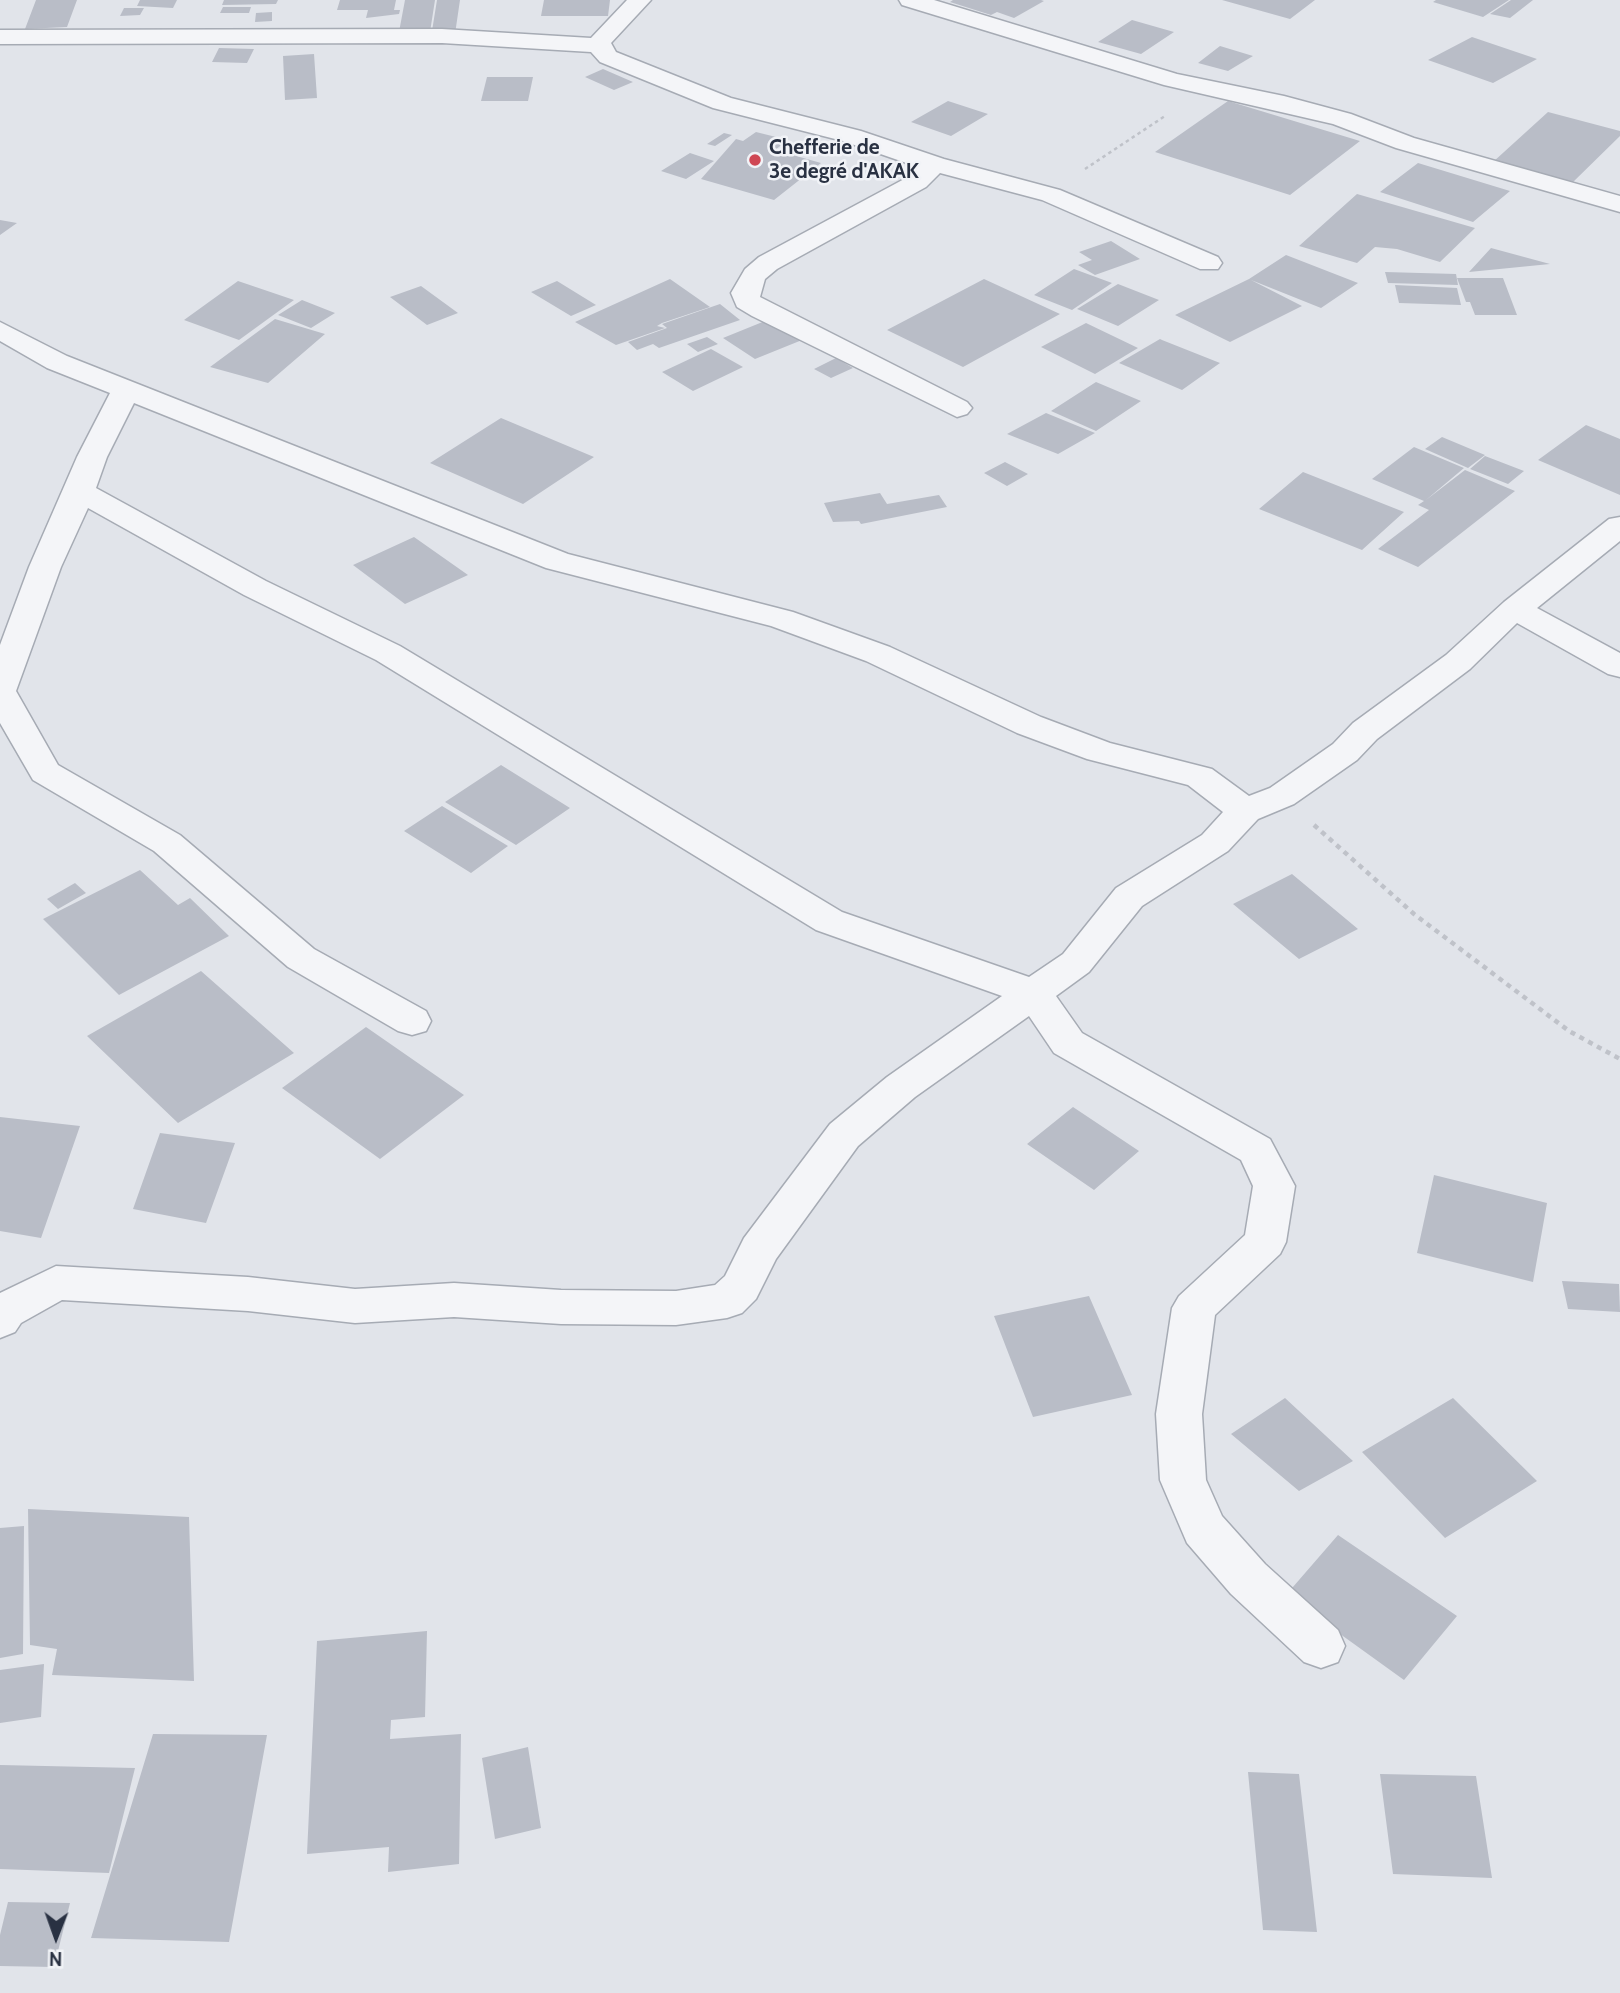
<!DOCTYPE html>
<html>
<head>
<meta charset="utf-8">
<style>
  body { margin:0 }
  #map { position:relative; width:1620px; height:1993px; overflow:hidden; background:#e1e4ea; font-family:Cabin,sans-serif }
  canvas { display:block }
  .north { position:absolute; left:21px; top:1902px; width:70px; height:70px; -webkit-text-stroke:5px #f1f3f7; paint-order:stroke; rotate:181deg; font-size:19px; font-weight:700; line-height:28px; text-align:center; color:#293142 }
  .north::after { content:''; display:block; margin:auto; width:24px; height:32px; background:#293142; clip-path:polygon(50% 0,100% 100%,50% 72%,0 100%) }
</style>
</head>
<body>
<div id="map">
<canvas width="1620" height="1993"></canvas>
<div class="north">N</div>
</div>
<script>
const ctx = document.querySelector('canvas').getContext('2d');
ctx.lineJoin = 'round';
function fill(path, color) { ctx.fillStyle = color; ctx.fill(path, 'evenodd'); }
const toPath = rows => new Path2D(rows.map(r => 'M' + r).join(''));
function strokePath(path, color, width, dash) { ctx.strokeStyle = color; ctx.lineWidth = width; ctx.lineCap = dash ? 'butt' : 'round'; ctx.setLineDash(dash || []); ctx.stroke(path); }
function write(font, color, halo, rows, align = 'center') {
  ctx.font = font + ' Cabin,sans-serif'; ctx.lineWidth = 5; ctx.setLineDash([]); ctx.textBaseline = 'middle'; ctx.strokeStyle = halo; ctx.fillStyle = color; for (const [text, x, y, turn = 0] of rows) {
    ctx.save(); ctx.translate(x, y); ctx.rotate((+turn || 0) * Math.PI / 180); ctx.textAlign = isNaN(turn) ? turn : align; if (halo) ctx.strokeText(text, 0, 0); ctx.fillText(text, 0, 0); ctx.restore();
  }
}
fill(toPath([
  [36,0,77,0,67,27,25,29],
  [140,0,177,0,173,8,137,6],
  [224,0,278,0,276,4,222,5],
  [340,0,396,0,394,10,400,10,399,14,366,18,368,10,337,10],
  [405,0,435,0,430,32,399,32],
  [437,0,460,0,455,34,432,31],
  [544,0,610,0,608,16,541,16],
  [953,0,1041,0,1044,1,1014,18,997,12,991,15,950,2],
  [1222,0,1315,0,1290,19],
  [1436,0,1509,0,1483,17,1433,2],
  [1511,0,1533,0,1510,18,1490,14],
  [223,7,251,7,249,13,220,13],
  [124,8,144,8,140,15,120,16],
  [272,12,272,21,255,22,256,13],
  [1132,20,1174,32,1141,54,1098,42],
  [1472,37,1537,59,1493,83,1428,60],
  [1220,46,1253,56,1228,71,1198,63],
  [219,48,254,49,247,63,212,62],
  [314,54,317,98,285,100,283,56],
  [603,69,633,82,614,90,585,77],
  [487,77,533,77,528,101,481,101],
  [948,101,988,114,951,136,911,122],
  [1228,101,1360,141,1290,195,1155,152],
  [1548,112,1620,131,1620,136,1571,184,1493,162],
  [756,132,788,140,775,150,821,163,774,200,701,179,736,139,743,141],
  [724,133,732,135,715,146,707,144],
  [690,153,714,161,686,179,661,171],
  [1418,163,1510,191,1473,222,1380,192],
  [1357,194,1475,228,1440,262,1397,249,1375,247,1357,263,1299,246],
  [0,220,17,223,0,235],
  [1111,241,1140,259,1095,275,1078,265,1092,260,1079,252],
  [1491,248,1550,264,1469,272],
  [1286,255,1358,283,1321,308,1251,280,1302,306,1230,342,1175,315,1249,279],
  [1074,269,1112,283,1072,310,1034,295],
  [1385,272,1456,274,1458,285,1388,283],
  [1457,278,1503,278,1517,315,1475,315,1470,302,1466,302],
  [670,279,710,307,662,323,657,326,665,328,616,345,575,322],
  [984,279,1060,314,963,367,887,330],
  [238,281,294,300,239,340,184,320],
  [557,281,596,305,571,316,531,292],
  [1118,284,1159,300,1118,326,1077,309],
  [1395,285,1457,288,1461,305,1399,303],
  [421,286,458,313,427,325,390,297],
  [302,300,335,313,311,328,278,315],
  [720,304,740,320,659,348,653,344,637,350,628,342,667,328,662,324],
  [275,319,325,334,268,383,210,367],
  [765,321,807,338,755,359,723,338],
  [1086,323,1138,348,1095,374,1041,347],
  [707,337,718,344,698,352,687,344],
  [1160,339,1162,340,1220,363,1182,390,1119,363],
  [711,349,743,367,693,391,662,372],
  [836,358,853,368,831,378,814,369],
  [1096,382,1141,401,1096,431,1051,411],
  [1046,413,1095,433,1058,454,1007,434],
  [501,418,594,457,523,504,430,463],
  [1586,425,1620,439,1620,495,1538,460],
  [1442,437,1485,455,1468,468,1425,449],
  [1414,447,1464,468,1426,500,1465,470,1515,491,1418,567,1378,549,1429,510,1418,505,1424,501,1372,479],
  [1485,456,1524,471,1508,484,1470,469],
  [1005,462,1028,474,1007,486,984,473],
  [1303,472,1404,512,1362,550,1259,509],
  [880,493,887,504,939,495,947,507,861,524,859,521,833,522,824,503],
  [414,537,468,575,405,604,353,565],
  [501,765,570,808,516,845,445,802],
  [442,806,508,846,471,873,404,831],
  [140,870,178,905,190,898,229,936,119,995,43,919],
  [1292,874,1358,929,1299,959,1233,904],
  [75,883,86,893,58,909,47,899],
  [201,971,294,1053,178,1123,87,1036],
  [366,1027,464,1095,380,1159,282,1088],
  [1073,1107,1139,1151,1094,1190,1027,1144],
  [0,1117,80,1126,41,1238,0,1231],
  [160,1133,235,1143,206,1223,133,1209],
  [1434,1175,1547,1203,1533,1282,1417,1253],
  [1562,1281,1619,1284,1620,1312,1568,1309],
  [1089,1296,1132,1395,1033,1417,994,1316],
  [1285,1398,1353,1461,1299,1491,1231,1434],
  [1453,1398,1537,1481,1445,1538,1362,1452],
  [28,1509,189,1517,194,1681,52,1675,57,1649,30,1645],
  [24,1526,23,1654,0,1658,0,1528],
  [1338,1535,1457,1616,1404,1680,1286,1595],
  [427,1631,425,1717,391,1720,390,1739,461,1734,459,1864,388,1872,389,1847,307,1854,317,1641],
  [44,1664,41,1717,0,1723,0,1670],
  [153,1734,267,1735,229,1942,91,1938],
  [528,1747,541,1828,495,1839,482,1758],
  [0,1765,135,1768,109,1873,0,1869],
  [1248,1772,1299,1774,1317,1932,1263,1930],
  [1380,1774,1476,1776,1492,1878,1393,1874],
  [8,1902,70,1903,54,1967,0,1966,0,1935]
]), '#b9bdc7');
const street = toPath([
  [627,0,651,0,611,43,616,52,731,98,861,131,944,159,1060,190,1218,257,1222,263,1218,269,1200,269,1042,200,940,173,926,187,777,269,765,279,760,297,967,402,972,408,967,414,957,417,752,316,737,307,731,293,745,269,759,257,908,177,918,167,843,141,713,108,600,62,591,52,442,43,0,44,0,30,442,29,591,38,627,0],
  [899,0,934,0,1177,74,1284,96,1351,114,1414,138,1620,196,1620,212,1396,148,1333,124,1164,85,902,5,899,0],
  [0,322,67,356,568,554,793,612,890,647,1041,717,1110,743,1212,769,1249,796,1270,788,1333,744,1353,723,1446,655,1504,602,1609,519,1620,517,1620,541,1537,608,1620,653,1620,677,1608,674,1517,623,1470,669,1377,739,1357,760,1294,804,1258,819,1228,851,1142,906,1089,972,1056,996,1082,1033,1270,1139,1295,1186,1286,1242,1280,1254,1215,1315,1202,1414,1206,1480,1222,1516,1265,1564,1338,1630,1345,1646,1338,1662,1321,1668,1304,1662,1231,1594,1187,1543,1160,1480,1156,1414,1172,1308,1179,1296,1245,1235,1253,1186,1241,1160,1054,1053,1029,1016,915,1097,858,1146,776,1259,756,1299,742,1313,727,1318,676,1325,561,1324,454,1317,355,1323,248,1311,62,1300,21,1323,15,1332,0,1338,0,1293,56,1266,248,1277,355,1289,454,1283,561,1290,676,1291,715,1285,725,1276,744,1238,830,1124,887,1077,1002,996,816,930,376,660,244,595,88,508,61,567,16,691,58,765,180,835,314,949,426,1011,431,1021,426,1031,412,1035,398,1031,288,967,154,851,33,780,0,723,0,645,29,567,77,457,110,393,47,368,0,341,0,322],
  [134,403,546,568,771,626,866,661,1017,733,1087,759,1188,785,1223,812,1202,835,1116,888,1063,954,1029,977,842,912,400,646,266,581,96,488,107,457,134,403]
]);
strokePath(street, '#a6abb4', 3);
strokePath(toPath([
  [1085,169,1165,116]
]), '#bfc2c9', 2.5, [3.5, 3.5]);
strokePath(toPath([
  [1314,825,1414,914,1569,1031,1620,1059]
]), '#bfc2c9', 4.5, [5, 5]);
fill(street, '#f4f5f8');
for (const [x, y, r, color] of [
  [755,160,7,"#cf4754"]
]) { const dot = new Path2D(); dot.arc(x, y, r, 0, 2 * Math.PI); ctx.fillStyle = color; ctx.fill(dot); strokePath(dot, '#f1f3f7', 2.5); }
write('bold 21px', '#293142', '#f1f3f7', [
  ["Chefferie de",769,148],
  ["3e degré d'AKAK",769,172]
], 'left');
</script>
</body>
</html>
